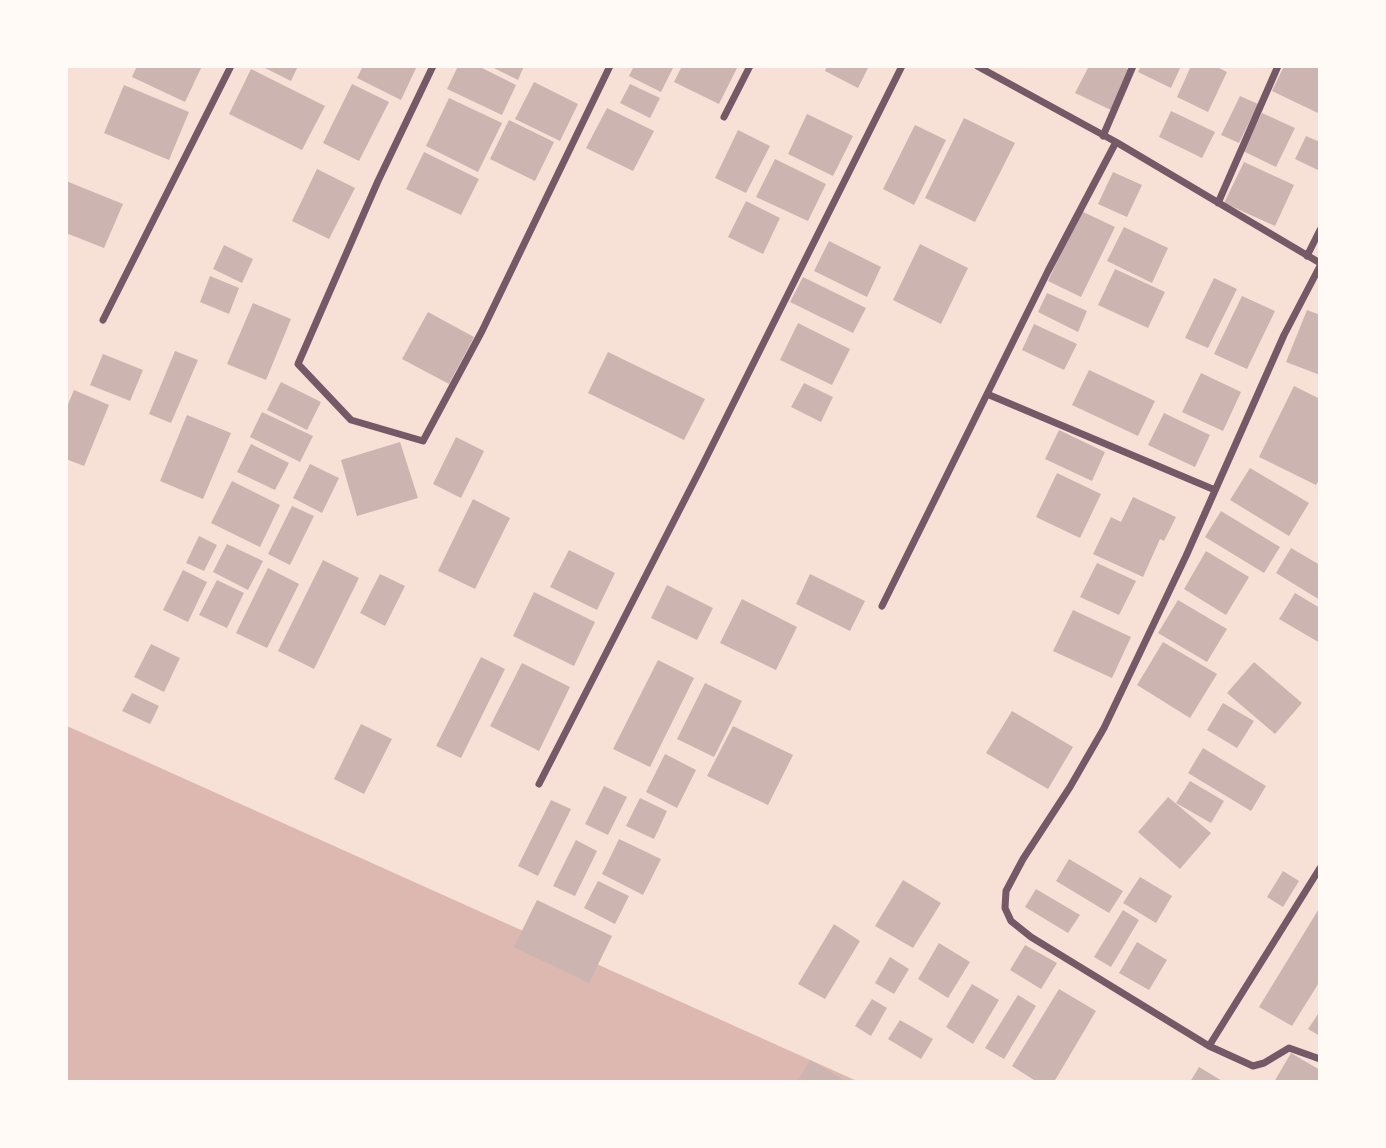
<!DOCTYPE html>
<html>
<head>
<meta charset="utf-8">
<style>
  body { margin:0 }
  #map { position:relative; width:1386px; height:1148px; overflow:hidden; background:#f7e1d7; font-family:"Open Sans",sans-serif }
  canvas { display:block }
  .frame { position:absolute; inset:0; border:68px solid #fffaf5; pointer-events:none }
</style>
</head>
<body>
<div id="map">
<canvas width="1386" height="1148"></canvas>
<div class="frame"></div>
</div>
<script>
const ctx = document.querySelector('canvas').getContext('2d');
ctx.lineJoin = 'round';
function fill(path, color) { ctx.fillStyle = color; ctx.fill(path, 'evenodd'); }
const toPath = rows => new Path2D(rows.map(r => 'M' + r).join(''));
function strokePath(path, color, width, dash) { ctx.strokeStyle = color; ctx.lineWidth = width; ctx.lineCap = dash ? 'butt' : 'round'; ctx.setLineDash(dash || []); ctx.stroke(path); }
fill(toPath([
  [67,726,857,1081,67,1082]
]), '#dcb8b0');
fill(toPath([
  [137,66,202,66,185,102,132,77],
  [261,66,298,66,291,81],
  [363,66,417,66,401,100,357,78],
  [458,66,478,66,516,85,502,115,447,89],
  [490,66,524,66,518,80],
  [634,66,674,66,661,92,629,76],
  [682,66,738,66,719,104,674,82],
  [827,66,869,66,858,88,825,71],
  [1089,66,1122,66,1130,70,1111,110,1075,93],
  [1141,66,1181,66,1171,88,1138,72],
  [1191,66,1215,66,1227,72,1208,112,1177,97],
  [1284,66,1320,66,1320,114,1272,91],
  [251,69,325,106,302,150,229,114],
  [534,82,578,104,560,141,515,119],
  [352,84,389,102,359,161,323,143],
  [630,84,660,98,650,118,620,103],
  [124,85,189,112,169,160,104,133],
  [1240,96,1258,104,1239,143,1221,135],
  [449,98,502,123,478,172,426,146],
  [607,108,654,131,633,171,586,148],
  [1171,111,1215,132,1202,158,1159,137],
  [1262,113,1295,128,1276,167,1243,151],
  [807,114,853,136,833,176,788,154],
  [964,118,1015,143,975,222,925,198],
  [509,120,554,142,535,181,490,159],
  [915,125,946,140,914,205,883,189],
  [738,130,770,146,746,193,715,178],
  [1306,136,1320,142,1320,171,1295,159],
  [424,152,479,179,461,215,406,189],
  [775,159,826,184,808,221,756,197],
  [1244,162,1294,185,1275,226,1224,203],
  [317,169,355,188,329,239,292,221],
  [1113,172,1142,185,1127,217,1098,204],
  [66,181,123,204,104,248,66,233],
  [746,201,780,218,763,254,728,237],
  [1081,211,1115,227,1081,297,1048,281],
  [1124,227,1168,248,1152,283,1107,261],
  [829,241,881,267,867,297,814,271],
  [920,244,968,268,941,324,893,300],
  [224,245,253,259,242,283,213,269],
  [1115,269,1165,292,1148,328,1098,305],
  [210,276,239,288,229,314,200,302],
  [803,277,866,308,853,333,790,302],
  [1214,278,1237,289,1208,348,1185,338],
  [1047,293,1087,311,1078,332,1038,312],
  [1242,296,1275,311,1247,369,1214,354],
  [253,303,291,319,266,380,227,364],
  [1307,310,1320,315,1320,375,1286,362],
  [428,312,474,337,449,384,402,359],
  [798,323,850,349,832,385,780,360],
  [1034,324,1077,344,1064,370,1022,350],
  [175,351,198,360,171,423,149,414],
  [608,352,705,399,684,440,588,393],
  [103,354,143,370,130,401,90,385],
  [1089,370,1155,401,1138,436,1072,405],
  [1201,373,1241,392,1223,431,1182,412],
  [281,382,321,402,307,430,267,410],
  [804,383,833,397,821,422,791,407],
  [1294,386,1320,399,1320,478,1316,485,1259,457],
  [74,390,109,405,84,466,66,459,66,409],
  [262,412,313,436,300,462,250,437],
  [1164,413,1210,435,1195,467,1148,445],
  [187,415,231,433,203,499,160,481],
  [1059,430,1105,452,1092,481,1045,459],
  [456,437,484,451,461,498,433,484],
  [400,442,418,498,357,516,341,460],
  [251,444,289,463,275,490,237,472],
  [310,464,339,478,322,513,293,498],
  [1250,468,1309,503,1289,536,1230,500],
  [1057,473,1101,494,1080,538,1036,517],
  [232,481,280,505,260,547,211,523],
  [1133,497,1176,517,1164,541,1160,539,1143,577,1093,554,1111,517,1121,522],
  [473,499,510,518,475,589,438,571],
  [292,506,314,516,290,565,268,554],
  [1221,511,1280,547,1264,573,1205,537],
  [199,536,217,545,204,571,186,563],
  [227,544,263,561,248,590,213,572],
  [1291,548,1320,565,1320,600,1276,573],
  [569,550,615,573,597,610,550,587],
  [1206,551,1249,577,1226,615,1184,589],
  [323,560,359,578,314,669,278,651],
  [1097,563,1136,581,1119,615,1080,597],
  [268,568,299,584,267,648,236,633],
  [183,570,207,582,188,622,163,610],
  [380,574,405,586,385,626,360,613],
  [810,574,865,601,850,631,796,604],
  [217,580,244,593,227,628,199,615],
  [667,585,713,608,697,640,651,618],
  [534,592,595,622,574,666,513,636],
  [1295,593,1320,608,1320,643,1279,619],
  [742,599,797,627,776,670,720,643],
  [1178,600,1227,629,1207,662,1158,633],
  [1073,610,1131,637,1112,678,1053,651],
  [1163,642,1217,674,1190,718,1137,685],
  [151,644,180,658,164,692,134,677],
  [481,657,505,669,461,758,436,746],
  [658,660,694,678,650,767,613,749],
  [1254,662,1302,703,1275,734,1227,693],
  [522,663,570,687,539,751,490,726],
  [705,683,742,701,714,757,677,739],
  [132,693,159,706,150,724,122,711],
  [1223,703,1254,721,1237,748,1207,730],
  [1012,711,1073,747,1048,789,986,753],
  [361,724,392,739,364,794,334,779],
  [733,726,793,755,768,805,707,776],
  [1203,748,1266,786,1251,811,1188,773],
  [665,754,696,770,677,808,646,792],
  [1190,781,1224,801,1211,823,1176,803],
  [604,786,627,797,608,835,585,824],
  [1168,797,1211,833,1180,869,1138,832],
  [640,798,667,811,654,839,626,826],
  [551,800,571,809,538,876,518,866],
  [619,839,661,859,643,895,602,874],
  [576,840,597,851,575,896,553,886],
  [1069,859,1123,891,1109,913,1056,881],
  [1283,871,1299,881,1283,907,1267,897],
  [1140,877,1172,896,1156,923,1123,903],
  [903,880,941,903,913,948,875,926],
  [598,881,629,896,615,924,584,908],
  [1036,889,1080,915,1068,933,1025,907],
  [537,900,612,936,589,983,514,947],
  [1320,907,1320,981,1292,1026,1259,1007],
  [1123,910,1139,920,1111,967,1094,957],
  [834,924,860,941,825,999,798,984],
  [1137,942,1167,960,1149,990,1119,973],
  [939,943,970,962,948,998,918,979],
  [1025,945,1057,963,1041,989,1010,970],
  [890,957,909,969,894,994,875,983],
  [972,984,999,1000,973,1044,946,1027],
  [1059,989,1096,1011,1054,1082,1037,1082,1012,1066],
  [1018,995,1036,1006,1004,1059,985,1048],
  [872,999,887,1008,871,1036,855,1026],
  [1320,1011,1320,1036,1308,1029],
  [900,1020,933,1039,921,1059,888,1039],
  [1291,1053,1320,1070,1320,1082,1274,1082],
  [810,1060,847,1082,797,1082],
  [1199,1067,1224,1082,1190,1082]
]), '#ccb4b1');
strokePath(toPath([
  [433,66,378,181,298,364,351,420,423,441,482,331,610,66],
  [977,66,1116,142,1320,263],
  [724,117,750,66],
  [1103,136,1133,66],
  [1218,203,1278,66],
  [1307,256,1320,230],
  [1320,266,1284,335,1186,556,1104,728,1070,787,1023,859,1006,891,1005,908,1011,921,1031,937,1209,1046,1253,1066,1264,1063,1289,1048,1320,1059],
  [103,320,231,66],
  [987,394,1215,490],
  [882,606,1048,271,1116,142],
  [539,784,702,466,902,66],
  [1209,1046,1320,868]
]), '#755966', 7);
</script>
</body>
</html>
